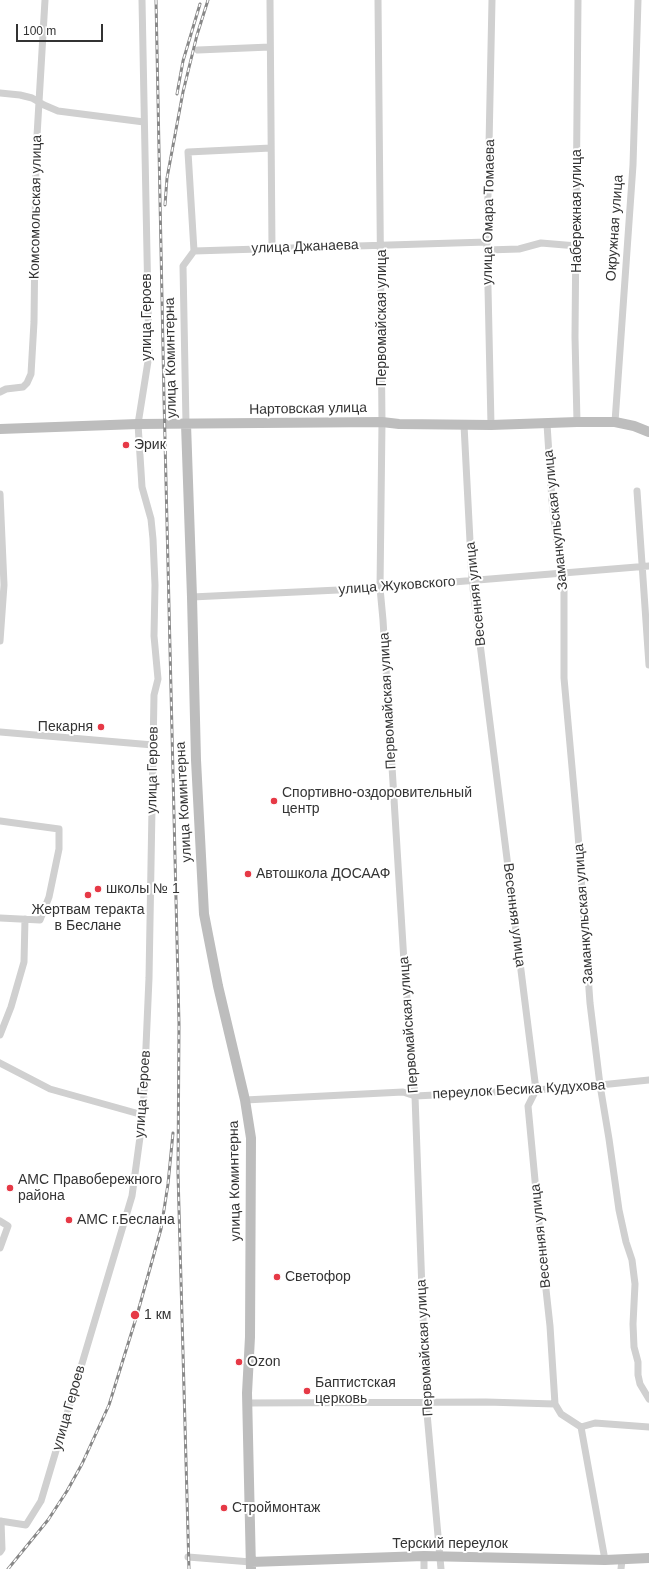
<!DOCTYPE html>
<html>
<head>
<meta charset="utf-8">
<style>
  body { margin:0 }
  #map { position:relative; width:649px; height:1569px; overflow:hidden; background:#fff; font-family:Helvetica,sans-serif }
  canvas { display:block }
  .scale { position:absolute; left:16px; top:24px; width:87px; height:18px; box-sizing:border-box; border:2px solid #333; border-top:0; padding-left:5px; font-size:12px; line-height:14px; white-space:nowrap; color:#333; -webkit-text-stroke:3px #fff; paint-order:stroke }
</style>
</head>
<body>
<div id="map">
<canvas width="649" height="1569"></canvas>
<div class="scale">100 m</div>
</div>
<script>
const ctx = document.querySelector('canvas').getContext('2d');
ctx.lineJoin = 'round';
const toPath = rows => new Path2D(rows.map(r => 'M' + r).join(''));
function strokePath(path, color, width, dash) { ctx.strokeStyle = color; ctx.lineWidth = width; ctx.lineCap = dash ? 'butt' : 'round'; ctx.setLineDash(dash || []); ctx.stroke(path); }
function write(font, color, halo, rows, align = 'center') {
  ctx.font = font + ' Helvetica,sans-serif'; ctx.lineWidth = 4; ctx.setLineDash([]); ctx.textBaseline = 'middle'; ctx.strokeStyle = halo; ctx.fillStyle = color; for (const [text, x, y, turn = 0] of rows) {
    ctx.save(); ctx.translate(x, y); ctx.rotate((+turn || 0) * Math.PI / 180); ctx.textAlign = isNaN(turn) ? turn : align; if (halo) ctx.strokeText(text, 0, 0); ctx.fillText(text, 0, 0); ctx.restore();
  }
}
strokePath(toPath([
  [270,0,272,248],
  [378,0,382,422,380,588,383,620,404,962,415,1096,426,1402,441,1569],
  [198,50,270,47],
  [0,93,20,95,32,98,44,105,58,111,144,122],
  [487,250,519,249,541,243,577,246],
  [194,251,487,242],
  [0,392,6,389,23,387,27,383,31,374,34,322,36,153,45,0],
  [577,422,575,337,578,0],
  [615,422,633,165,638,0],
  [186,424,183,266,194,251,188,152,271,148],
  [547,424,552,501,557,544,564,572,564,678,578,834,590,1003,600,1085,609,1139,619,1210,626,1242,632,1260,635,1284,633,1324,634,1347,638,1362,638,1375,640,1384,649,1399],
  [464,425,472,580,536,1090,528,1106,541,1244,550,1326,555,1404],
  [491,425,487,242,492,0],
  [637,491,649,665],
  [0,494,4,585,0,641],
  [192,597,380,588,649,566],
  [0,732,153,745],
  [0,821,59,829,59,849,49,897,40,920,0,918],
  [0,1035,11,1007,24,962,25,919],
  [0,1063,50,1089,143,1115],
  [245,1100,403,1092,415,1096,536,1090,600,1085,649,1080],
  [0,1221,8,1226,0,1248],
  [247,1403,486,1402,555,1404,561,1414,581,1427,595,1423,649,1427],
  [581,1427,605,1560],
  [0,1521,26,1525,41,1501,132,1196,143,1115,149,978,154,695,158,679,154,636,155,585,153,539,151,519,142,487,138,424,149,355,142,0],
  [0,1552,2,1549,1,1521],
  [424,1556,424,1569],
  [188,1557,251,1562],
  [621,1569,622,1560]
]), '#d0d0d0', 7);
strokePath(toPath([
  [186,424,192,597,196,760,204,914,218,986,245,1100,251,1138,250,1337,247,1393,251,1569],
  [0,429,138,424,382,422,399,424,491,425,577,422,615,422,634,426,649,432],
  [251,1562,424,1556,605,1560,649,1558]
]), '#bdbdbd', 10);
const rail = toPath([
  [156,0,164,398,179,1024,178,1173,189,1569],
  [177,94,183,61,200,4],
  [165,205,167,178,183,92,197,35,208,0],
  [8,1569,48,1520,67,1491,82,1464,109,1405,137,1315,161,1229,168,1184,173,1133]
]);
strokePath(rail, '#888', 3);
strokePath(rail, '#fff', 1.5, [4.5]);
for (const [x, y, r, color] of [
  [126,445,4,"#e63946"],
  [101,727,4,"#e63946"],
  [274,801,4,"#e63946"],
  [248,874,4,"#e63946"],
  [98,889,4,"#e63946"],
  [88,895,4,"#e63946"],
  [10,1188,4,"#e63946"],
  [69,1220,4,"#e63946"],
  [277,1277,4,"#e63946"],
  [135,1315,5,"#e63946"],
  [239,1362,4,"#e63946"],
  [307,1391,4,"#e63946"],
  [224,1508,4,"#e63946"]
]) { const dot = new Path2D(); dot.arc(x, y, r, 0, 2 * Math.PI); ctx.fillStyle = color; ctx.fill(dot); strokePath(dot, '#fff', 1.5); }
write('14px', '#333', '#fff', [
  ["Комсомольская улица",36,207,-89],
  ["Набережная улица",577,211,-90],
  ["улица Омара Томаева",489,212,-89],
  ["Окружная улица",615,228,-86],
  ["улица Джанаева",305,247,-2],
  ["улица Героев",147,317,-90],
  ["Первомайская улица",382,318,-90],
  ["улица Коминтерна",171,358,-91],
  ["Нартовская улица",308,409,-1],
  ["Заманкульская улица",556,520,-96],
  ["улица Жуковского",397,586,-4],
  ["Весенняя улица",476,594,-96],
  ["Первомайская улица",388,701,-93],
  ["улица Героев",153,770,-89],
  ["улица Коминтерна",184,802,-93],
  ["Заманкульская улица",584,914,-94],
  ["Весенняя улица",514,915,83],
  ["Первомайская улица",409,1025,-94],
  ["переулок Бесика Кудухова",519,1090,-3],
  ["улица Героев",143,1094,-86],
  ["улица Коминтерна",235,1181,-91],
  ["Весенняя улица",541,1236,-96],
  ["Первомайская улица",425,1348,-93],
  ["улица Героев",69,1408,-74],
  ["Терский переулок",450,1544]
]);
write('14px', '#333', '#fff', [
  ["Эрик",134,445],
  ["Пекарня",93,727,"right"],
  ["Спортивно-оздоровительный",282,793],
  ["центр",282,809],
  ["Автошкола ДОСААФ",256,874],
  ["школы № 1",106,889],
  ["Жертвам теракта",88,910,"center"],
  ["в Беслане",88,926,"center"],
  ["АМС Правобережного",18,1180],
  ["района",18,1196],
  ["АМС г.Беслана",77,1220],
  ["Светофор",285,1277],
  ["1 км",144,1315],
  ["Ozon",247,1362],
  ["Баптистская",315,1383],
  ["церковь",315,1399],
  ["Строймонтаж",232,1508]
], 'left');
</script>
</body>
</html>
